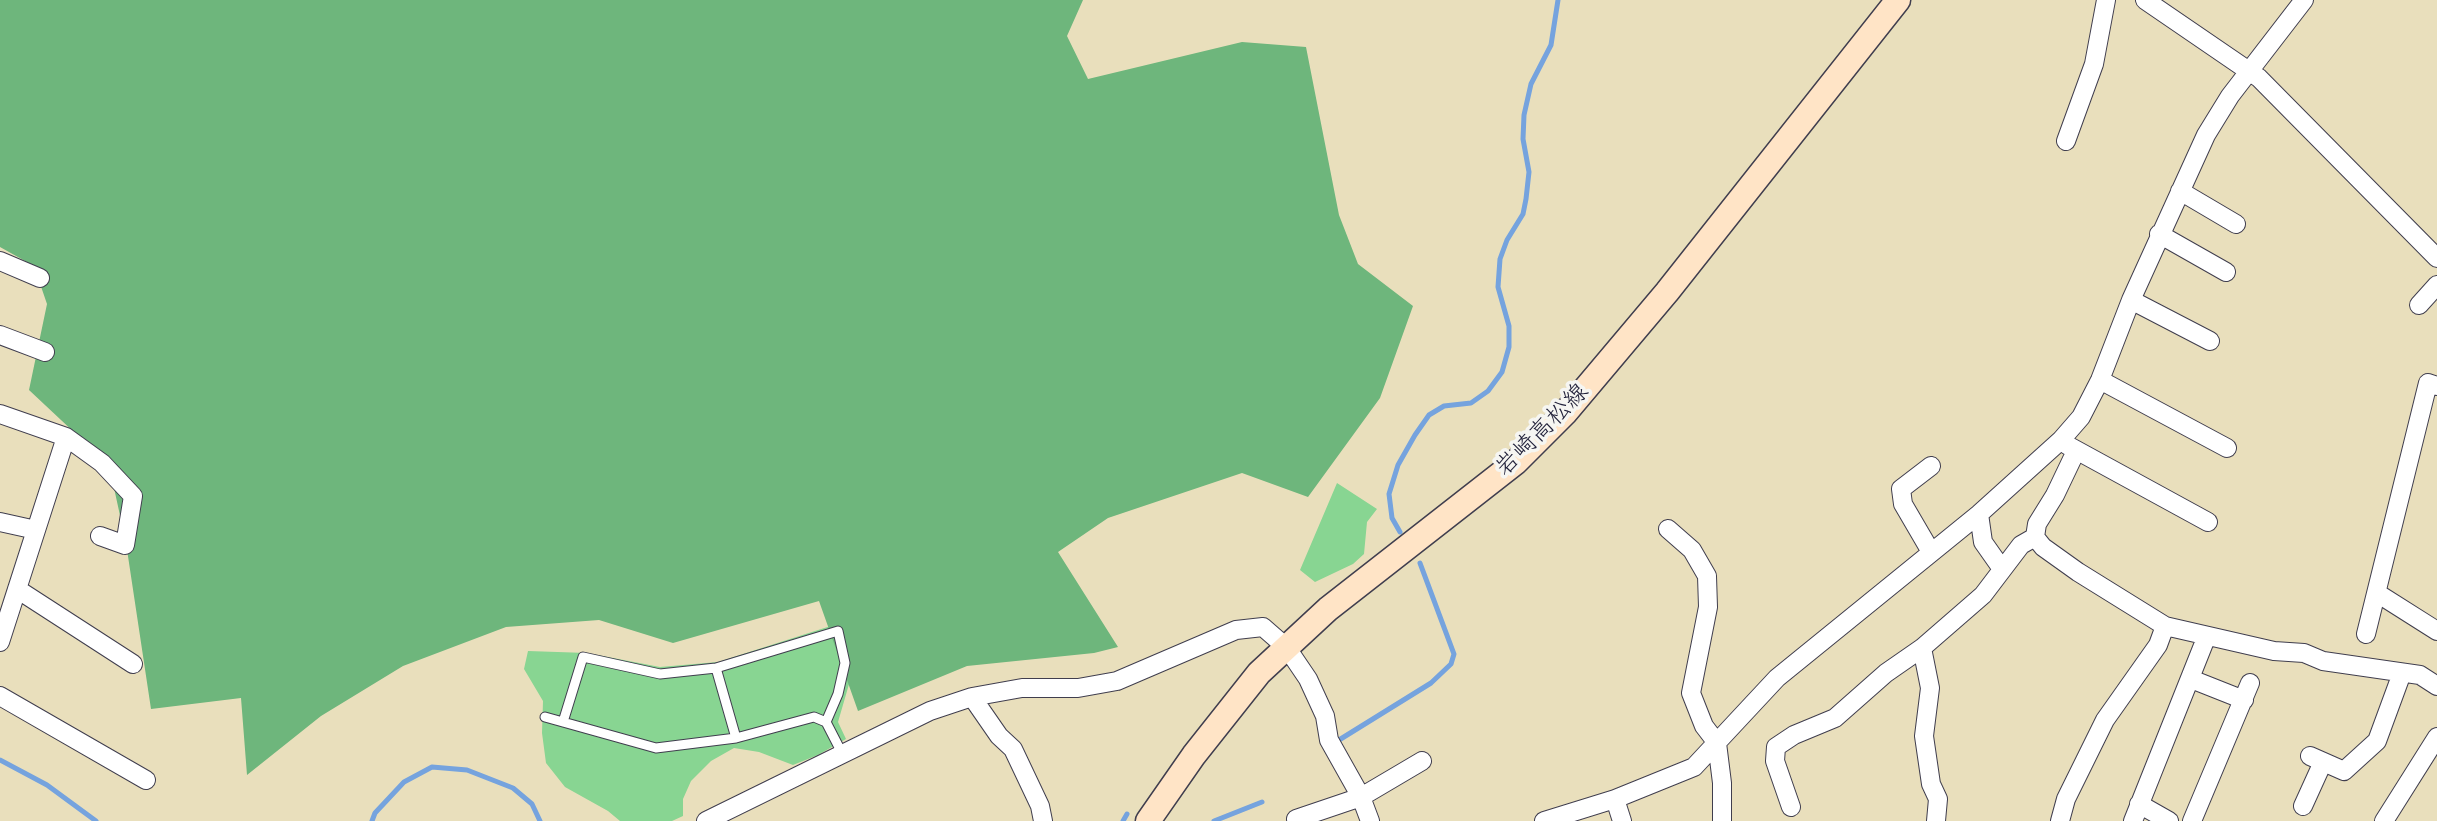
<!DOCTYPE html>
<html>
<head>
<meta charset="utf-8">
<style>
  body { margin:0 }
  canvas { display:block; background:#e9dfbc }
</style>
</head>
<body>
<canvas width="2437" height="821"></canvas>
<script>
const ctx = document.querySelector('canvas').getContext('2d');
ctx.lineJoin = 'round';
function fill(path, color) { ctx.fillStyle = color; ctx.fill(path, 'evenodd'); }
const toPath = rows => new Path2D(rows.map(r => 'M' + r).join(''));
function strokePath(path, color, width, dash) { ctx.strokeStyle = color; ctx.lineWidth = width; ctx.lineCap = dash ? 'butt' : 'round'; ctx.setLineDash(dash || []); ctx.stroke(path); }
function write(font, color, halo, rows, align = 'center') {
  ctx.font = font + ' "Playpen Sans","Klee One",sans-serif'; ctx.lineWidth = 7; ctx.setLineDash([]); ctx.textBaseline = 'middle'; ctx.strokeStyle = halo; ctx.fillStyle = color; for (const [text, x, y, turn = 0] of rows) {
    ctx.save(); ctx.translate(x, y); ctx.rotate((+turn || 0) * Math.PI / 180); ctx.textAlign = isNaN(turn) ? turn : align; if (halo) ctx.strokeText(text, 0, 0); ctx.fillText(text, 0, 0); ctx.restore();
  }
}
fill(toPath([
  [1337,483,1377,509,1367,522,1364,554,1353,564,1315,582,1300,570],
  [840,623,854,667,838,722,846,739,818,755,793,765,759,752,734,748,711,761,691,781,683,799,683,816,672,821,620,821,608,811,565,787,546,763,542,733,543,701,524,669,528,651,587,653,660,667,718,662]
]), '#88d592');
fill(toPath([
  [0,0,1083,0,1067,36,1088,79,1242,42,1306,47,1339,215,1358,264,1413,306,1380,398,1308,497,1242,473,1108,518,1058,552,1118,647,1094,653,967,666,858,711,819,601,673,643,599,620,506,627,403,666,321,716,247,775,241,698,151,709,126,543,109,465,29,390,47,304,34,266,0,247]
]), '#6eb67c');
strokePath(toPath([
  [1400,532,1392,518,1389,494,1398,465,1415,435,1429,415,1444,406,1471,403,1488,391,1502,372,1509,347,1509,326,1498,287,1500,259,1507,240,1523,214,1526,199,1529,172,1523,139,1524,115,1531,84,1551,45,1558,0],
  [1339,740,1431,683,1451,664,1454,654,1420,563],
  [0,760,47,785,96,821],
  [372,821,375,813,404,782,432,767,467,770,513,788,532,804,540,821],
  [1123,821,1127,814],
  [1214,821,1262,802]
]), '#75a3de', 5);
const service = toPath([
  [716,668,736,738],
  [545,717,656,748,736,738,814,717,826,722,843,755],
  [563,722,583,657,660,674,716,668,838,631,845,663,838,694,826,722]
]);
const minor = toPath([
  [2145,0,2259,78,2437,258],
  [2066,141,2094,64,2106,0],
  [2180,191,2236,224],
  [2159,234,2226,272],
  [0,261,40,278],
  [2131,300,2210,341],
  [2419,305,2437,285],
  [0,335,45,352],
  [2100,380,2227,448],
  [0,414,66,437,102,463,133,496,125,545,100,536],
  [2067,445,2208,522],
  [2076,451,2055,495,2037,524,2035,537,2043,547,2078,572,2165,626,2274,651,2304,653,2323,661,2420,675,2437,686],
  [1979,514,1983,542,2002,569],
  [0,522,36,530],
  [1668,529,1692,550,1707,576,1708,607,1691,693,1704,726,1717,743,1722,783,1722,821],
  [1931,552,1903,504,1901,489,1931,466],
  [17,589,133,664],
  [2377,593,2437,631],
  [2366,634,2428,383,2437,386],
  [0,642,66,437],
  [1922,648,1930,688,1924,736,1931,784,1938,799,1936,821],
  [2191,679,2244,700],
  [0,696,146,780],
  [972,697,999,736,1013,749,1040,806,1043,821],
  [2310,756,2344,771,2377,741,2402,673],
  [1615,799,1622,821],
  [2139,804,2169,821],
  [2303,806,2323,762],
  [1791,807,1775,761,1776,747,1794,735,1835,718,1886,673,1922,648,1983,595,2021,545,2035,537],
  [1296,819,1361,797,1422,761],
  [706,821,930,711,972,697,1022,688,1078,688,1117,681,1236,630,1263,627,1287,648,1308,679,1325,716,1329,740,1361,797,1370,821],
  [1544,821,1615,799,1694,767,1777,678,1979,514,2061,440,2081,417,2100,380,2131,300,2206,135,2230,96,2304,0],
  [2060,821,2066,799,2105,720,2158,645,2165,626],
  [2133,821,2206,638],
  [2192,821,2250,683],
  [2384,821,2437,737]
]);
const secondary = toPath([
  [1148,821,1194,755,1259,673,1328,609,1516,462,1565,413,1667,292,1898,0]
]);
strokePath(service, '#403e4e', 11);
strokePath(minor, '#403e4e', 20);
strokePath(secondary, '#403e4e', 27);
strokePath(service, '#fff', 9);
strokePath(minor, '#fff', 18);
strokePath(secondary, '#ffe4c6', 24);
write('24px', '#22223b', '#f6f6f2', [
  ["岩崎高松線",1542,430,-45]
]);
</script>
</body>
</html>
